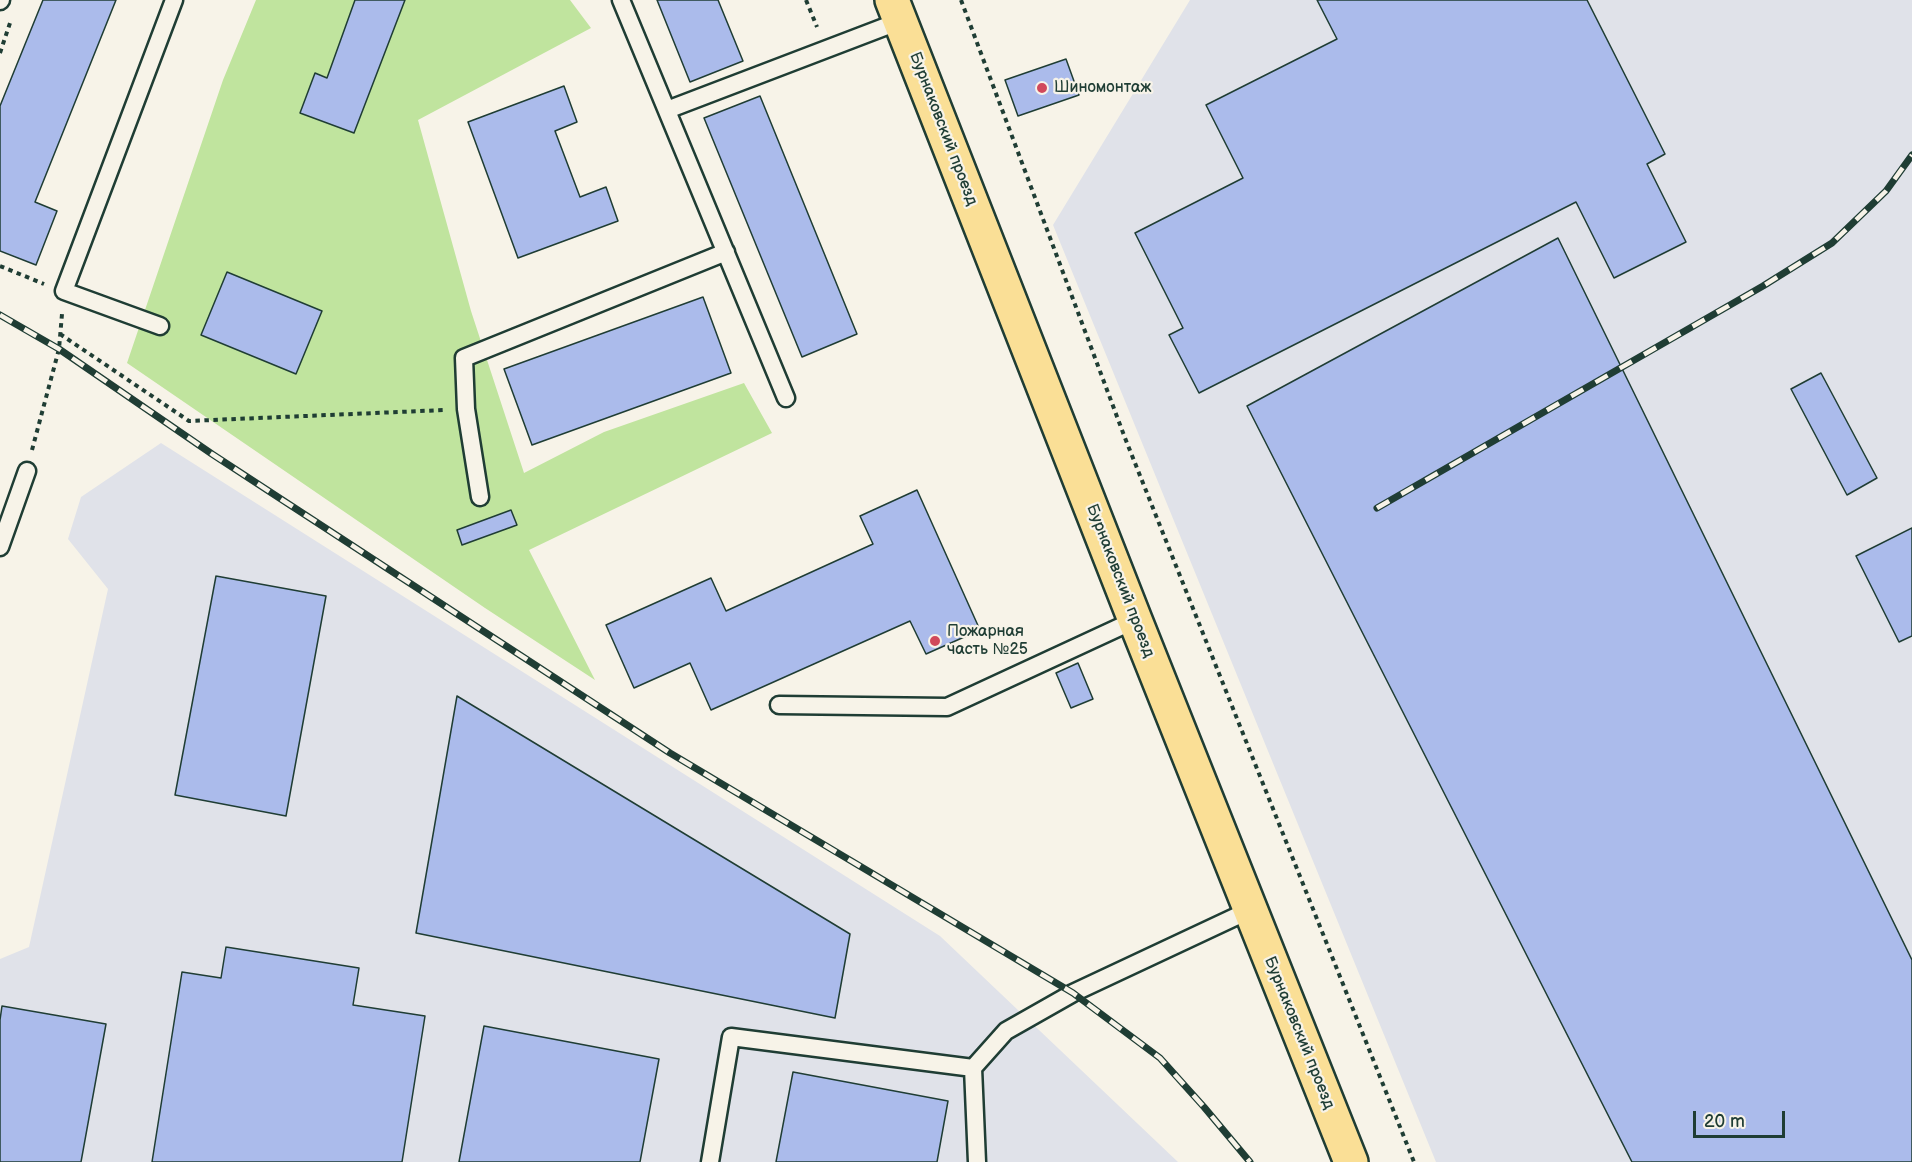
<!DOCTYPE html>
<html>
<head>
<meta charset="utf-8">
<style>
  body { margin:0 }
  #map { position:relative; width:1912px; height:1162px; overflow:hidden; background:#f7f3e8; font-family:"Balsamiq Sans",sans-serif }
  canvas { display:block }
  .scale { position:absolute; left:1693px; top:1111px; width:92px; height:27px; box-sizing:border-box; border:3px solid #1f3d34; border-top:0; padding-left:8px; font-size:18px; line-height:21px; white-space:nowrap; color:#1f3d34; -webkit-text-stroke:4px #f7f3e8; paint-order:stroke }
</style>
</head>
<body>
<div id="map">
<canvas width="1912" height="1162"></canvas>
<div class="scale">20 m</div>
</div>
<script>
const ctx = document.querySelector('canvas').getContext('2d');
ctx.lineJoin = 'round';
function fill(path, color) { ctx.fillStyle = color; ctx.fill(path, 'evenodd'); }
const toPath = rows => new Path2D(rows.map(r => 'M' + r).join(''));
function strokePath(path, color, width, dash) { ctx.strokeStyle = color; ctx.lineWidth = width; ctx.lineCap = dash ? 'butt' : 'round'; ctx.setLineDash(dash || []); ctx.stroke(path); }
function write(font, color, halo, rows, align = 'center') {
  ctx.font = font + ' "Balsamiq Sans",sans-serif'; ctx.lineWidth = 4.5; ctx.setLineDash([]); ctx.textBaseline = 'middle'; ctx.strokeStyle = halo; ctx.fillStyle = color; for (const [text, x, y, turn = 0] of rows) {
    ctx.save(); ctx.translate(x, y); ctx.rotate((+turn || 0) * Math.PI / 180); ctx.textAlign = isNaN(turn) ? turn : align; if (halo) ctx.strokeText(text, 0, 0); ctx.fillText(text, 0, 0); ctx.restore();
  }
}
fill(toPath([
  [1190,0,1912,0,1912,1162,1436,1162,1053,225],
  [161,443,940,936,1178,1162,0,1162,0,959,29,947,108,589,68,539,81,497]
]), '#e0e2e9');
fill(toPath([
  [256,0,570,0,591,28,418,120,471,311,524,473,604,432,744,383,772,433,529,550,595,680,485,608,127,363,223,80]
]), '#c0e49e');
const building = toPath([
  [43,0,116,0,35,202,57,211,36,265,0,251,0,106,43,0],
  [355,0,405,0,354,133,300,113,315,73,327,78,355,0],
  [657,0,718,0,743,61,690,82,657,0],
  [1317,0,1587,0,1665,154,1647,164,1686,242,1614,278,1576,202,1199,393,1169,335,1183,328,1135,233,1243,178,1206,105,1337,39,1317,0],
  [1066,59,1079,95,1018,116,1005,80,1066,59],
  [564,86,577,122,555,131,580,197,606,187,618,221,518,258,468,122,564,86],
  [760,96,857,334,802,357,704,118,760,96],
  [1558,238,1912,960,1912,1162,1632,1162,1247,406,1558,238],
  [227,272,322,311,296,374,201,335,227,272],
  [703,297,731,373,532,445,504,369,703,297],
  [1821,373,1877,478,1847,495,1791,389,1821,373],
  [917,490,980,630,926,654,910,621,711,710,690,663,634,688,606,625,711,578,726,611,873,544,860,516,917,490],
  [511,510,517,525,462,545,457,530,511,510],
  [1912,528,1912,636,1899,642,1856,556,1912,528],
  [216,576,326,596,286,816,175,795,216,576],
  [1078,663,1093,699,1071,708,1056,673,1078,663],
  [457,696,850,934,835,1018,416,933,457,696],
  [226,947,359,968,353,1005,425,1016,402,1162,152,1162,182,972,221,978,226,947],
  [2,1006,106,1024,81,1162,0,1162,0,1020,2,1006],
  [484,1026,659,1059,640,1162,459,1162,484,1026],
  [793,1072,948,1101,937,1162,776,1162,793,1072]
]);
fill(building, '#abbbeb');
strokePath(building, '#1f3d34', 1.5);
const service = toPath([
  [621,0,786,398],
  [0,1,1,0],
  [667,110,900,21],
  [160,326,64,291,174,0],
  [480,497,466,409,464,358,726,252],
  [0,547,27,471],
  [779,705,947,707,1135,620],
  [973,1068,1006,1031,1073,993,1250,910],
  [710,1162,731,1037,973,1068,977,1162]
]);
const primary = toPath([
  [892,0,1135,620,1351,1162]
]);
strokePath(service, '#1f3d34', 21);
strokePath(primary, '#1f3d34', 38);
strokePath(toPath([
  [806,0,817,27],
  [961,0,1125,438,1414,1162],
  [0,53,10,23],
  [0,266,44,284],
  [60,334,189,421,445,410],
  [32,450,59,349,62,314]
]), '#1f3d34', 4, [4.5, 4.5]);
strokePath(service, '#f7f3e8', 16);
strokePath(primary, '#fadf96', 33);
const rail = toPath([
  [0,315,59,349,212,454,670,753,1073,993,1160,1058,1204,1107,1250,1162],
  [1377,508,1763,286,1832,243,1886,191,1912,155]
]);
strokePath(rail, '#1f3d34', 7);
strokePath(rail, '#f7f3e8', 4.5, [14]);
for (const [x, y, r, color] of [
  [1042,88,6,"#d1495b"],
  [935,641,6,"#d1495b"]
]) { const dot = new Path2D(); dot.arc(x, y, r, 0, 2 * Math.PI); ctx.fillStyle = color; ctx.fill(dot); strokePath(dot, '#f7f3e8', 2); }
write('16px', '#1f3d34', '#f7f3e8', [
  ["Шиномонтаж",1054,88],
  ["Пожарная",947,632],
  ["часть №25",947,650]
], 'left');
write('16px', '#1f3d34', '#f7f3e8', [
  ["Бурнаковский проезд",943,129,69],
  ["Бурнаковский проезд",1120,581,69],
  ["Бурнаковский проезд",1299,1033,68]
]);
</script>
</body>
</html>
